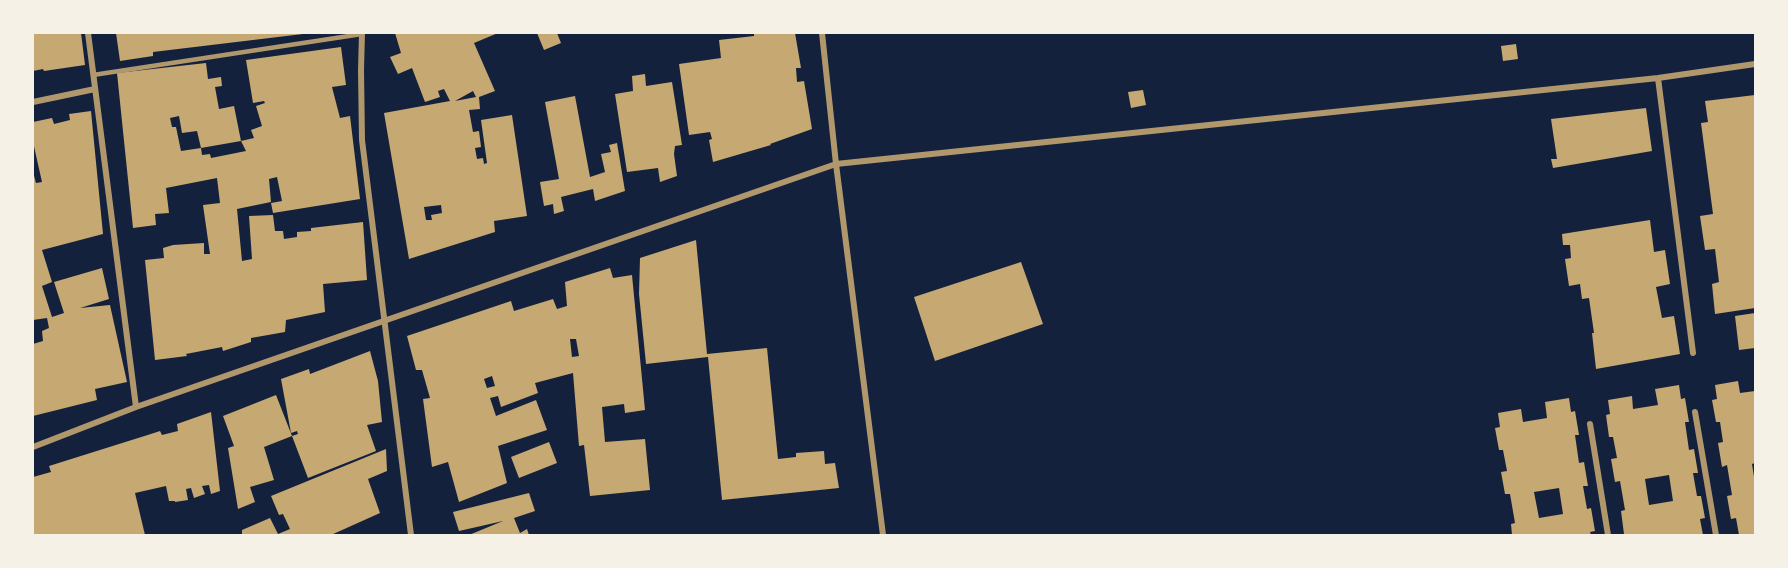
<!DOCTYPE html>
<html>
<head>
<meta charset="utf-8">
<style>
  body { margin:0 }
  #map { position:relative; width:1788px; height:568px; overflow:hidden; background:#14213d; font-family:Poppins,sans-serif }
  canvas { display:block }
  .frame { position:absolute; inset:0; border:34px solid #f6f1e7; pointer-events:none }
</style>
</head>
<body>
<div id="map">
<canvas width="1788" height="568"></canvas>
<div class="frame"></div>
</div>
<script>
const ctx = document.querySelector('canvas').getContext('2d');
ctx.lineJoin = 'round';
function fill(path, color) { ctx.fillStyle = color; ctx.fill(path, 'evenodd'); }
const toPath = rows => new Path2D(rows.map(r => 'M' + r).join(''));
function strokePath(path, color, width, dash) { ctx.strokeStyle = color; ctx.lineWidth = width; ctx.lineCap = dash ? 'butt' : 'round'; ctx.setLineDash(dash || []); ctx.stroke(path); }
fill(toPath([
  [33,33,81,33,85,65,44,71,43,69,33,71],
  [116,33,303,33,303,34,153,52,153,56,120,61],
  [395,33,498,33,474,43,495,91,479,97,480,109,469,110,473,132,479,131,481,147,475,148,477,159,483,158,484,164,487,163,481,120,512,115,527,216,494,221,495,232,409,259,384,113,450,101,444,89,438,91,440,97,425,102,412,68,398,74,390,57,401,53],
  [473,91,476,97,455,101],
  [441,205,442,213,431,215,432,220,426,220,424,207],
  [537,33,557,33,561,43,544,50],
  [754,33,795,33,801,68,796,68,797,82,804,81,812,129,770,144,771,145,713,162,709,140,712,139,710,132,689,135,679,64,721,58,719,40,754,36],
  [1516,44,1518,59,1503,61,1501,46],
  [341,47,346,85,332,87,340,118,350,116,360,199,273,213,271,203,282,201,277,177,269,179,271,202,237,209,242,261,252,259,249,216,273,215,275,231,283,231,284,239,297,237,297,232,311,231,311,228,363,222,367,280,323,284,325,312,286,320,285,332,251,338,251,342,223,351,222,347,186,354,187,356,155,360,145,260,164,258,163,248,173,245,204,243,204,254,210,254,203,205,220,203,217,178,166,188,169,213,155,214,156,225,133,228,117,73,206,63,208,79,221,77,222,86,215,87,219,109,234,106,241,141,201,148,197,131,182,133,179,116,170,118,172,127,176,127,181,151,201,148,202,155,210,154,211,158,246,151,241,141,254,138,251,130,262,126,256,106,265,103,264,101,253,103,246,60],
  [645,74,646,86,672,82,682,145,675,146,674,154,677,176,660,182,658,168,627,172,615,94,633,91,632,76],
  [1143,90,1146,105,1131,108,1128,92],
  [1755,95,1755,308,1715,314,1712,284,1719,282,1715,249,1705,250,1700,216,1713,214,1701,123,1708,122,1705,101],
  [575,96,590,177,605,172,601,154,611,152,609,145,617,143,625,191,595,201,593,189,561,197,564,211,554,214,553,204,544,206,540,182,559,179,545,102],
  [1646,108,1652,151,1553,168,1551,159,1557,159,1551,119],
  [91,111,103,234,42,250,52,282,42,286,52,317,64,313,54,282,102,268,109,299,80,308,110,305,127,382,95,389,97,400,33,416,33,344,43,341,42,331,49,328,47,318,33,320,33,172,36,183,42,182,33,142,33,122,52,118,54,124,70,120,69,114],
  [1650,220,1654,252,1665,250,1670,284,1656,287,1662,318,1674,316,1680,354,1596,369,1592,333,1594,333,1589,298,1582,299,1580,284,1569,286,1565,259,1571,258,1570,245,1563,245,1562,234],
  [696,240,707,354,767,348,778,459,796,457,796,453,824,451,825,464,835,463,839,488,722,500,708,357,646,364,639,294,640,258],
  [1021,262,1043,324,935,361,914,297],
  [610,268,613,278,632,275,645,410,625,413,624,404,602,407,605,442,645,439,650,490,590,496,584,445,579,446,573,373,535,383,538,393,501,407,498,396,490,398,496,416,536,400,547,430,498,446,507,483,459,502,448,462,432,467,423,399,430,398,422,370,416,370,407,336,511,301,514,311,553,299,557,309,567,306,565,282],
  [570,339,576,339,579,356,572,357],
  [492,376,495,386,487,388,484,379],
  [1755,313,1755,348,1739,350,1735,316],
  [370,351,378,381,382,422,367,425,376,451,308,478,292,436,298,434,297,431,291,433,281,379,309,369,310,374],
  [1738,381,1740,393,1755,391,1755,463,1752,464,1755,483,1755,535,1739,535,1736,518,1731,519,1727,496,1732,495,1727,465,1722,467,1718,443,1723,442,1720,422,1716,422,1712,400,1717,399,1715,385],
  [1679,385,1681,399,1685,398,1689,422,1685,422,1689,450,1694,449,1698,473,1693,473,1697,496,1701,496,1705,518,1700,519,1703,535,1624,534,1621,511,1625,510,1620,481,1615,482,1611,459,1617,458,1613,437,1609,437,1606,415,1610,414,1608,400,1632,396,1633,409,1658,405,1655,389],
  [1669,475,1673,501,1649,505,1645,479],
  [276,395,292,436,264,447,274,480,250,487,255,502,238,509,228,448,234,446,223,416],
  [1569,398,1571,412,1575,411,1579,435,1575,435,1579,463,1584,462,1588,486,1583,486,1587,509,1591,508,1595,531,1590,532,1591,535,1512,535,1511,524,1515,523,1510,494,1505,494,1501,472,1507,471,1503,450,1499,450,1495,428,1500,427,1498,413,1521,409,1523,422,1547,418,1545,402],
  [1559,488,1563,514,1539,518,1534,492],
  [211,412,220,491,211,494,209,485,202,486,205,494,194,498,191,488,186,489,188,500,175,502,175,501,169,501,166,486,135,493,145,535,33,535,33,477,51,472,49,466,154,433,160,431,162,435,178,431,177,424],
  [549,442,557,463,519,478,511,457],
  [386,449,387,471,368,479,380,513,331,535,242,535,242,530,270,518,278,534,290,529,283,514,279,515,271,496],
  [529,493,535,511,514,518,520,533,527,529,529,535,469,535,503,521,459,531,453,512]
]), '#c6a872');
strokePath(toPath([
  [93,75,362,34]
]), '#b1986c', 4.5);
strokePath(toPath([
  [88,33,136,407],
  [362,33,361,70,362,140,411,535],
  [822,33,836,164,883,535],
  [1658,78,1693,353],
  [33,102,95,89],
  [1695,412,1716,535],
  [1590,424,1608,535],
  [33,447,136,407,836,164,1658,78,1755,64]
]), '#b1986c', 6);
</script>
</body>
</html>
